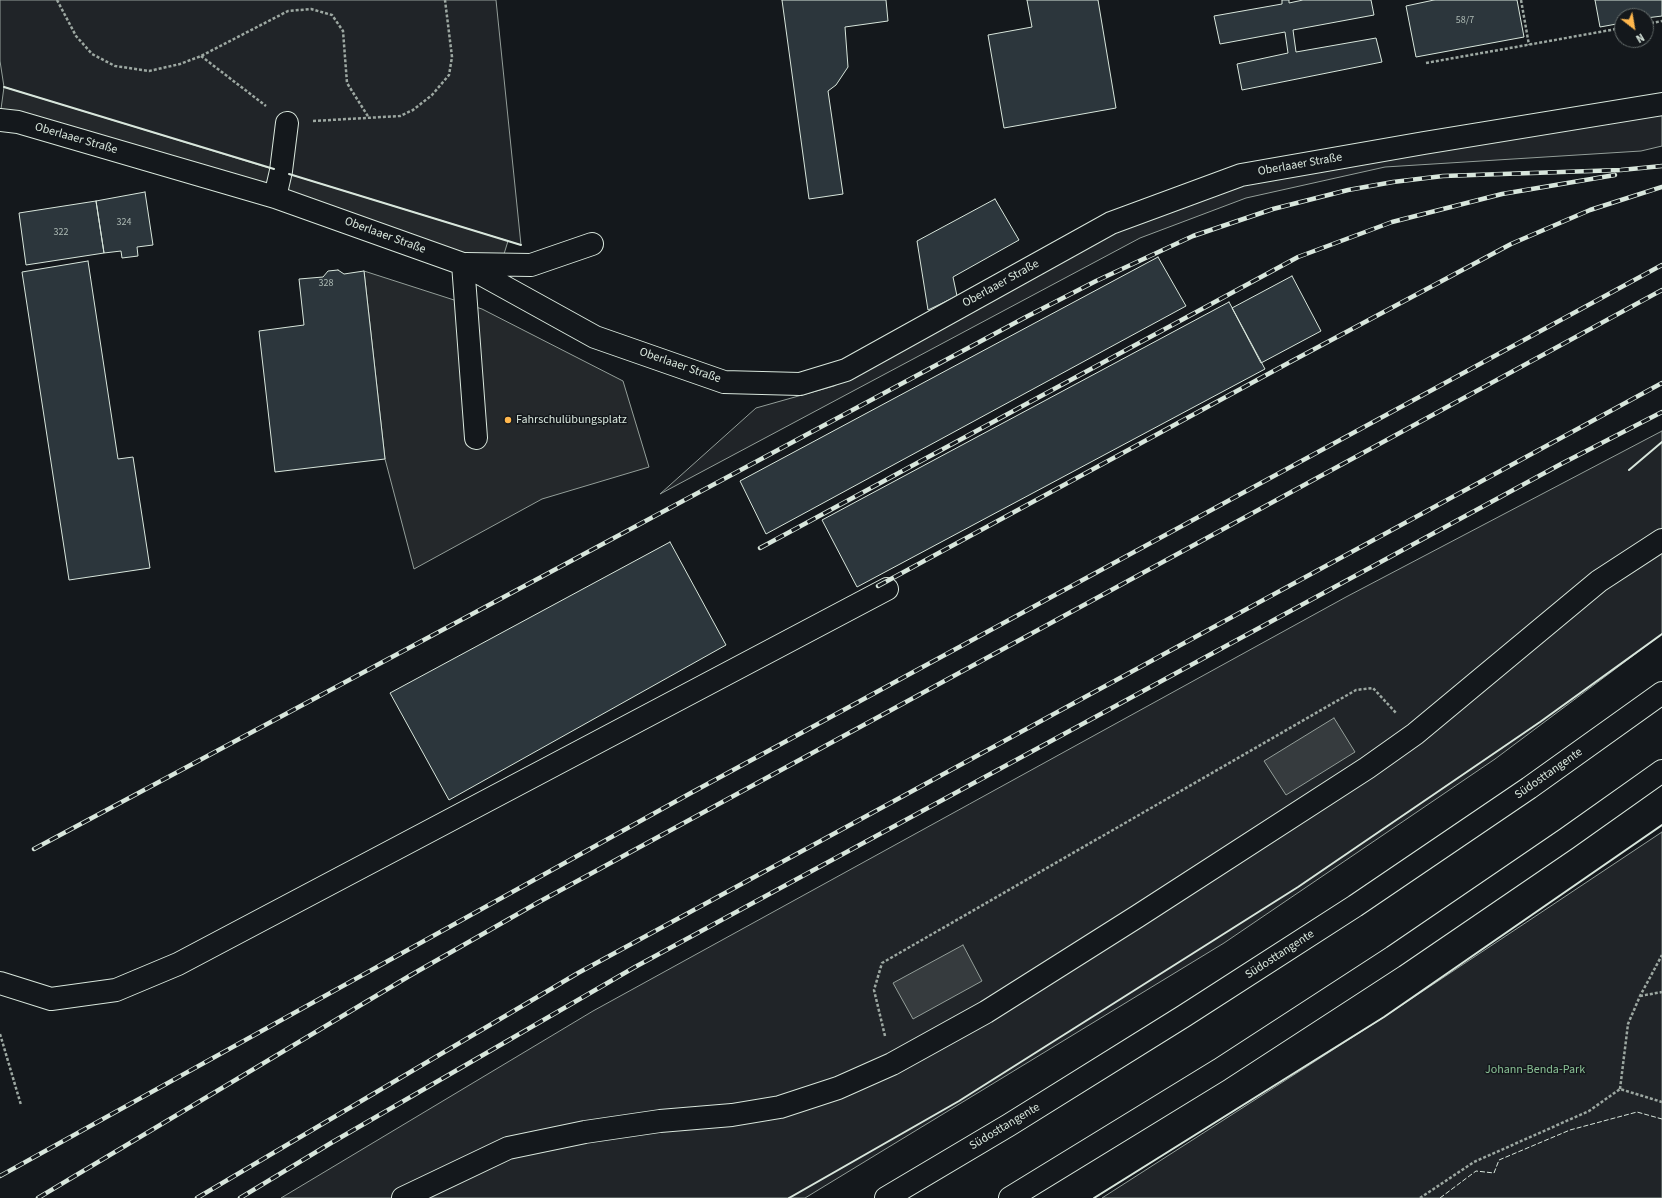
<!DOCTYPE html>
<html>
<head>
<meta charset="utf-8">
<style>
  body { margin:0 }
  #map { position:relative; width:1662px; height:1198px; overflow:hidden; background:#14181c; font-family:"Source Sans 3",sans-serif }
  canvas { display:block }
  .north { position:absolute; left:1614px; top:8px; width:40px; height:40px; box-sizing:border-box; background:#14181c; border:1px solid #626a69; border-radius:50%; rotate:149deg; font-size:11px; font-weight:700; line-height:16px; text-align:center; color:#d8e6dc }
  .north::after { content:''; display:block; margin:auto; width:14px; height:18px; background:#ffb74d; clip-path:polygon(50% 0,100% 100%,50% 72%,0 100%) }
</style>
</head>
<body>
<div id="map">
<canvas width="1662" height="1198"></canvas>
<div class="north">N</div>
</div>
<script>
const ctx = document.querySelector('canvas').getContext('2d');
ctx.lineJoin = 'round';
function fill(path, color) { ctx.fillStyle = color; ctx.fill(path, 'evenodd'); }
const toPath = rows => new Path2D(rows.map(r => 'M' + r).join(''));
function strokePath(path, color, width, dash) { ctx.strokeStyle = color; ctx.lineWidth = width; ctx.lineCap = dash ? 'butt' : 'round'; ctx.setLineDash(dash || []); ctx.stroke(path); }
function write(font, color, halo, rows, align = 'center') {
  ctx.font = font + ' "Source Sans 3",sans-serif'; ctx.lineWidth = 3; ctx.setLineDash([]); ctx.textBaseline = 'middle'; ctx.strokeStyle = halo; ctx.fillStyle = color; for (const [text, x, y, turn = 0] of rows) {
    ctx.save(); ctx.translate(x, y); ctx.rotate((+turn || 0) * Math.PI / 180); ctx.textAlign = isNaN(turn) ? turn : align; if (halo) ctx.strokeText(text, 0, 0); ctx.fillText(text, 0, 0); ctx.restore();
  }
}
const green = toPath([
  [0,0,496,0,521,245,4,87,0,61,0,0],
  [1662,109,1662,146,1641,151,1385,167,1246,198,1140,238,660,494,756,408,834,386,1130,224,1241,184,1662,109],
  [1662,431,1662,634,1495,759,1224,943,805,1198,281,1198,593,1011,1346,597,1662,431],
  [1662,832,1662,1198,1102,1198,1384,1017,1662,832]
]);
fill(green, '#202428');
strokePath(green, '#939e99', 1);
const parking = toPath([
  [4,87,508,241,500,267,1,109,4,87],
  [364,271,482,309,623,381,649,467,542,499,414,569,385,459,364,271]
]);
fill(parking, '#24282b');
strokePath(parking, '#939e99', 1);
const water = toPath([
  [1334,718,1355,752,1286,795,1264,761,1334,718],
  [963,945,982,981,913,1019,893,983,963,945]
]);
fill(water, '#363b3e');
strokePath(water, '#939e99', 1);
const building = toPath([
  [782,0,886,0,888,21,845,27,848,67,836,85,828,91,843,194,809,199,782,0],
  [1027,0,1098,0,1116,108,1004,128,988,35,1032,27,1027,0],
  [1282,0,1289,0,1289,3,1303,0,1371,0,1374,15,1293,30,1296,52,1376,38,1382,62,1242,90,1237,64,1288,53,1285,32,1220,44,1214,16,1282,4,1282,0],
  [1434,0,1517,0,1524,37,1416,57,1406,6,1434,0],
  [1595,0,1662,0,1662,16,1646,18,1646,16,1622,16,1622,23,1600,27,1595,0],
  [145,192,153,245,137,247,138,256,122,258,121,251,104,253,96,201,145,192],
  [995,199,1019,240,953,277,957,296,928,310,917,241,995,199],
  [96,201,104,253,26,265,19,213,96,201],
  [1158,257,1186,306,766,534,740,481,1158,257],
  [88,261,118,459,133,457,150,568,69,580,22,272,88,261],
  [338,270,344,274,364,271,385,459,275,472,259,331,304,325,299,279,323,277,328,271,338,270],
  [1292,276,1321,331,1261,363,1232,308,1292,276],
  [1229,302,1265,369,857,587,822,520,1229,302],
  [670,542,726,645,449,800,390,693,670,542]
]);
fill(building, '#2c363c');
strokePath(building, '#d8e6dc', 1);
const minor = toPath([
  [0,120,18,122,275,197,463,264,595,337,724,382,800,384,846,370,1111,223,1241,175,1424,143,1662,104],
  [275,197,281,171,287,123],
  [463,264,476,438],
  [466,264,531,265,592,244],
  [0,983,51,999,116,990,178,964,887,589],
  [403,1198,508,1148,585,1132,660,1121,732,1115,780,1107,838,1088,892,1064,986,1012,1138,916,1367,768,1415,734,1599,581,1662,540]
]);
const highway = toPath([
  [886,1198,1009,1125,1184,1016,1355,906,1529,788,1662,693],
  [1010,1198,1219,1070,1393,957,1566,839,1662,771]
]);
strokePath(minor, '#d8e6dc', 24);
strokePath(highway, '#d8e6dc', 24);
strokePath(toPath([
  [57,0,76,36,92,54,115,66,149,71,180,64,201,56,288,11,311,9,332,15,343,31,347,83,369,118],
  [1521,0,1529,45],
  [1646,24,1662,21],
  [201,56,266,106],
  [1426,63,1622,28],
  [313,121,400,116,413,110,432,95,449,75,452,57,445,0],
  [1640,996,1662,992],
  [0,1034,21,1105],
  [885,1036,874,990,882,963,1356,690,1373,688,1397,714],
  [1620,1089,1628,1024,1640,996,1662,955],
  [1420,1198,1474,1162,1589,1111,1620,1089,1662,1102]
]), '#9da8a2', 2.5, [3, 2]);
strokePath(minor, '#14181c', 22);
strokePath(highway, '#14181c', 22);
const rail = toPath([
  [760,548,1298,257,1392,222,1502,194,1615,175],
  [878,586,1292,361,1511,244,1590,210,1662,187],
  [34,849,1024,318,1096,281,1193,236,1273,209,1348,190,1393,182,1443,176,1621,170,1662,166],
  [0,1176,689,794,1662,265],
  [38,1198,411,975,537,903,1662,290],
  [197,1198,578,973,1662,383],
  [240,1198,331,1143,635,967,1561,464,1662,412]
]);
strokePath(rail, '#d8e6dc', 4.5);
strokePath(rail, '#14181c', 3, [9]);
strokePath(toPath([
  [1440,1198,1476,1171,1494,1173,1499,1160,1570,1130,1637,1112,1662,1119]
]), '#d8e6dc', 1, [5, 2]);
strokePath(toPath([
  [4,87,274,169],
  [289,174,521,245],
  [1629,470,1662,442],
  [789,1198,959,1101,1298,887,1540,722,1662,634],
  [1094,1198,1384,1017,1662,825]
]), '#d8e6dc', 2);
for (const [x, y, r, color] of [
  [508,420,4,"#ffb74d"]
]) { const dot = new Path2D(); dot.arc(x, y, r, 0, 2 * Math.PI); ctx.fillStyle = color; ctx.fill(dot); strokePath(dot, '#14181c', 1.5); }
write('10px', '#adbab4', null, [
  ["58/7",1465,21],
  ["324",124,223],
  ["322",61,233],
  ["328",326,284]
]);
write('12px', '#d8e6dc', '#14181c', [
  ["Oberlaaer Straße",76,139,16],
  ["Oberlaaer Straße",1300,165,-10],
  ["Oberlaaer Straße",385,236,20],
  ["Oberlaaer Straße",1001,284,-29],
  ["Oberlaaer Straße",680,366,19],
  ["Südosttangente",1549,774,-35],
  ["Südosttangente",1280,955,-33],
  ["Südosttangente",1005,1127,-31]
]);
write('12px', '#d8e6dc', '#14181c', [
  ["Fahrschulübungsplatz",516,420]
], 'left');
write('12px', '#8ac095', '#14181c', [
  ["Johann-Benda-Park",1535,1070]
]);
</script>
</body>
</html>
